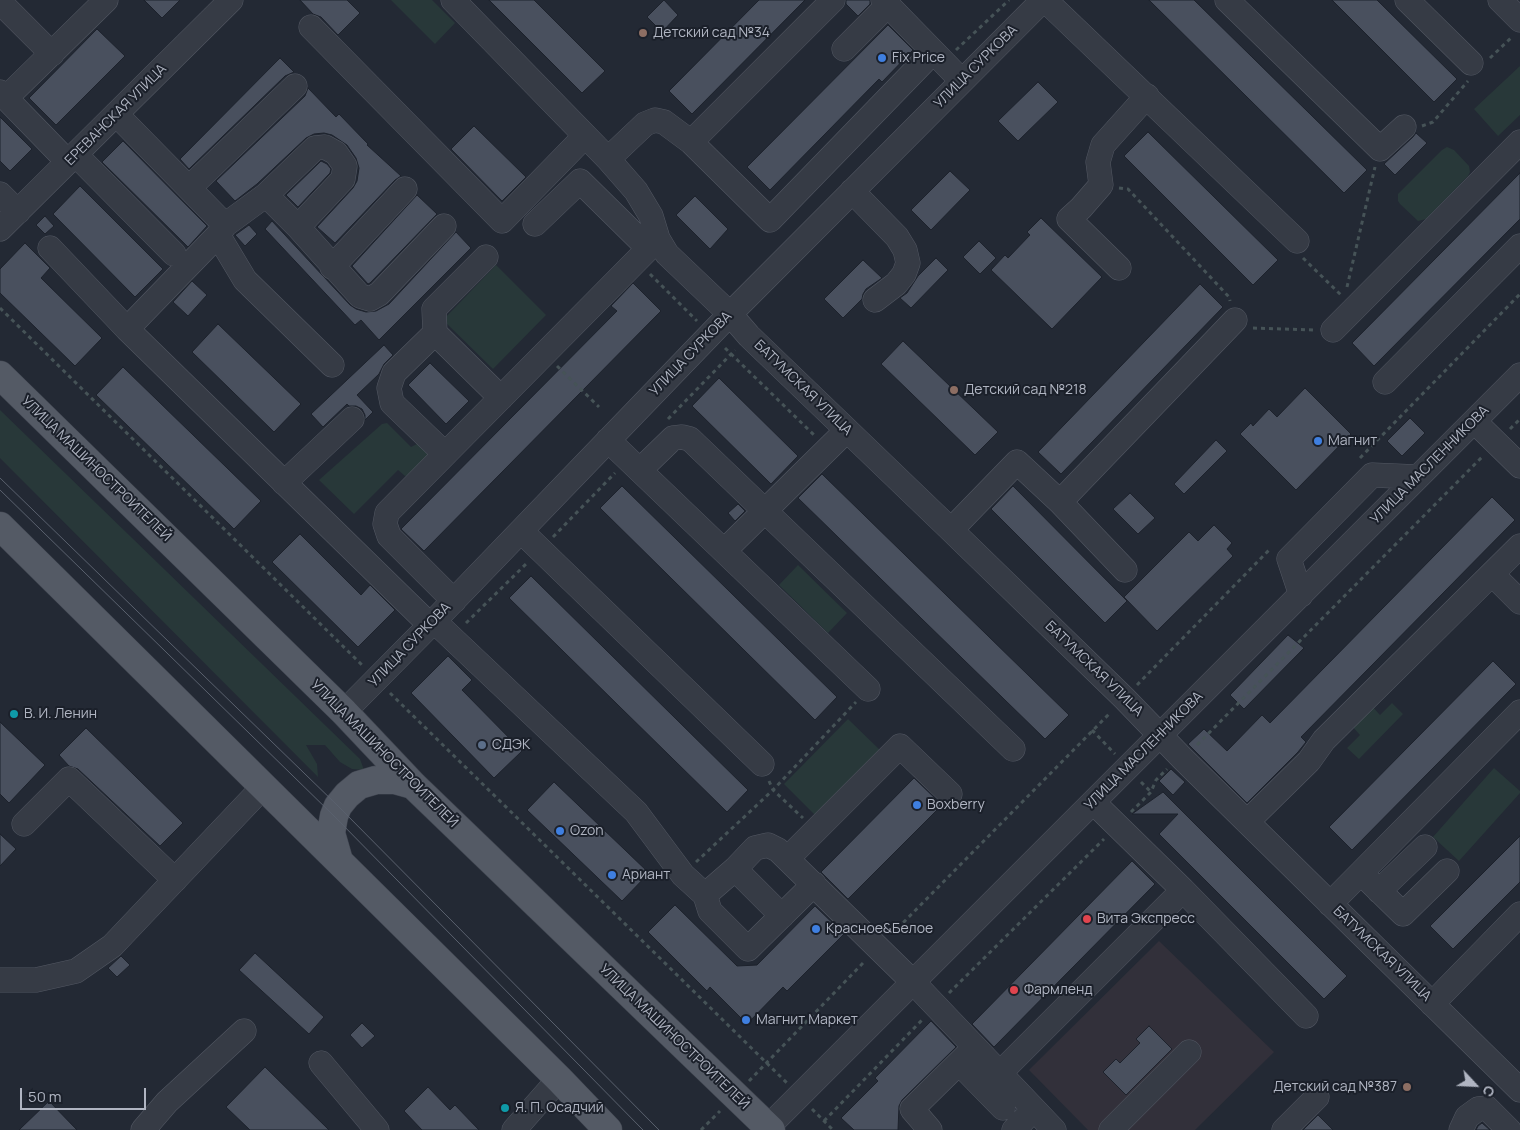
<!DOCTYPE html>
<html>
<head>
<meta charset="utf-8">
<style>
  body { margin:0 }
  #map { position:relative; width:1520px; height:1130px; overflow:hidden; background:#232934; font-family:Manrope,sans-serif }
  canvas { display:block }
  .north { position:absolute; left:1450px; top:1060px; width:50px; height:50px; -webkit-text-stroke:4px #1b202a; paint-order:stroke; rotate:115deg; font-size:14px; font-weight:700; line-height:20px; text-align:center; color:#b0b5c2 }
  .north::after { content:''; display:block; margin:auto; width:18px; height:22px; background:#b0b5c2; clip-path:polygon(50% 0,100% 100%,50% 72%,0 100%) }
  .scale { position:absolute; left:20px; top:1088px; width:126px; height:22px; box-sizing:border-box; border:2px solid #b0b5c2; border-top:0; padding-left:6px; font-size:15px; line-height:18px; white-space:nowrap; color:#b0b5c2; -webkit-text-stroke:4px #1b202a; paint-order:stroke }
</style>
</head>
<body>
<div id="map">
<canvas width="1520" height="1130"></canvas>
<div class="north">С</div>
<div class="scale">50 m</div>
</div>
<script>
const ctx = document.querySelector('canvas').getContext('2d');
ctx.lineJoin = 'round';
function fill(path, color) { ctx.fillStyle = color; ctx.fill(path, 'evenodd'); }
const toPath = rows => new Path2D(rows.map(r => 'M' + r).join(''));
function strokePath(path, color, width, dash) { ctx.strokeStyle = color; ctx.lineWidth = width; ctx.lineCap = dash ? 'butt' : 'round'; ctx.setLineDash(dash || []); ctx.stroke(path); }
function write(font, color, halo, rows, align = 'center') {
  ctx.font = font + ' Manrope,sans-serif'; ctx.lineWidth = 4; ctx.setLineDash([]); ctx.textBaseline = 'middle'; ctx.strokeStyle = halo; ctx.fillStyle = color; for (const [text, x, y, turn = 0] of rows) {
    ctx.save(); ctx.translate(x, y); ctx.rotate((+turn || 0) * Math.PI / 180); ctx.textAlign = isNaN(turn) ? turn : align; if (halo) ctx.strokeText(text, 0, 0); ctx.fillText(text, 0, 0); ctx.restore();
  }
}
fill(toPath([
  [1159,941,1274,1052,1195,1130,1088,1130,1029,1070]
]), '#32303a');
fill(toPath([
  [391,0,432,0,455,23,435,44],
  [1520,66,1520,115,1498,136,1474,109],
  [1447,147,1454,150,1469,166,1470,172,1468,176,1426,219,1418,221,1400,204,1398,201,1398,194,1442,150],
  [496,265,546,315,493,369,443,320],
  [0,410,360,759,364,770,352,769,340,762,325,745,306,745,317,764,318,777,0,458],
  [387,423,411,447,419,443,429,454,410,475,405,476,398,470,354,514,319,480,382,424],
  [798,565,847,613,828,633,779,585],
  [1392,703,1403,714,1359,759,1347,748,1360,735,1350,724,1370,704,1380,715],
  [848,719,882,752,818,818,784,784],
  [1494,768,1520,791,1520,793,1459,861,1433,837]
]), '#283839');
const building = toPath([
  [144,0,180,0,162,18,144,0],
  [300,0,347,0,360,13,338,35,321,17,313,14,300,0],
  [489,0,534,0,605,71,582,93,489,0],
  [664,0,678,15,662,32,647,17,664,0],
  [759,0,805,0,692,114,669,91,759,0],
  [846,0,870,0,870,4,858,16,846,4,846,0],
  [1149,0,1194,0,1367,170,1344,193,1149,0],
  [1332,0,1377,0,1457,79,1434,102,1332,0],
  [888,25,913,50,882,82,879,79,770,190,747,167,888,25],
  [97,29,125,56,56,125,29,98,97,29],
  [280,58,294,72,285,76,189,169,180,159,280,58],
  [1038,82,1058,102,1018,141,998,121,1038,82],
  [308,88,336,117,339,114,368,144,367,145,401,176,395,180,335,243,317,227,353,188,357,181,359,168,356,158,347,145,332,135,324,133,314,134,306,138,257,184,235,201,216,181,305,96,308,88],
  [0,117,32,149,10,171,0,161,0,117],
  [474,126,526,177,502,201,451,149,474,126],
  [1148,132,1278,260,1253,285,1124,156,1148,132],
  [1416,133,1427,143,1395,175,1384,164,1413,137,1416,133],
  [123,141,207,226,188,247,102,162,123,141],
  [321,161,327,164,331,169,330,173,298,207,286,195,321,161],
  [950,171,970,190,931,230,911,210,950,171],
  [1520,173,1520,219,1374,366,1352,343,1520,173],
  [80,186,163,269,135,297,53,214,80,186],
  [417,195,437,214,370,283,368,284,352,266,417,195],
  [695,196,728,229,710,249,676,215,695,196],
  [45,216,54,226,45,234,36,225,45,216],
  [1041,218,1102,277,1052,329,991,270,1005,255,1008,258,1030,235,1027,232,1041,218],
  [272,221,350,305,356,309,366,312,376,311,389,304,456,232,471,248,379,340,361,320,355,325,265,229,272,221],
  [249,225,257,234,245,246,235,235,249,225],
  [979,241,996,258,980,274,963,257,979,241],
  [25,243,50,268,41,278,102,338,75,366,0,293,0,269,25,243],
  [936,258,948,270,911,308,900,298,907,293,918,276,936,258],
  [863,260,882,278,866,289,863,294,862,299,843,318,824,299,863,260],
  [192,281,207,295,188,316,173,302,192,281],
  [633,283,661,311,424,551,401,529,617,311,611,306,633,283],
  [1200,284,1223,307,1061,474,1038,452,1200,284],
  [218,324,301,404,274,432,192,352,218,324],
  [903,341,998,432,975,455,881,364,903,341],
  [384,345,393,355,384,364,379,374,357,395,373,412,365,420,365,415,362,409,356,406,349,406,347,404,323,427,311,414,384,345],
  [430,363,469,401,446,424,408,385,430,363],
  [123,367,261,501,234,529,96,395,123,367],
  [719,378,798,456,771,484,692,406,719,378],
  [1305,388,1351,434,1296,490,1240,434,1251,423,1253,426,1269,409,1277,417,1305,388],
  [1410,418,1425,433,1402,456,1387,441,1410,418],
  [1216,440,1227,451,1184,494,1174,484,1216,440],
  [822,474,1069,715,1045,739,798,498,822,474],
  [622,486,837,697,815,720,600,508,622,486],
  [1013,486,1127,601,1105,623,991,509,1013,486],
  [1130,493,1155,518,1138,534,1113,509,1130,493],
  [1492,497,1515,520,1301,737,1306,742,1298,752,1247,803,1188,744,1204,729,1227,751,1262,715,1270,723,1492,497],
  [738,504,745,511,735,521,728,513,738,504],
  [1214,525,1232,543,1227,549,1233,556,1157,631,1124,597,1189,532,1198,541,1214,525],
  [300,534,361,595,370,585,395,610,358,647,272,562,300,534],
  [531,576,748,790,727,812,509,598,531,576],
  [1288,635,1304,648,1244,709,1230,695,1288,635],
  [448,656,472,680,462,690,522,751,494,778,411,693,448,656],
  [1493,661,1516,684,1352,850,1329,827,1493,661],
  [0,722,45,765,9,803,0,794,0,722],
  [86,728,183,823,160,846,78,769,69,766,59,755,86,728],
  [1171,769,1185,782,1173,795,1159,781,1171,769],
  [914,778,942,805,848,899,821,872,914,778],
  [554,782,649,873,622,901,527,810,554,782],
  [1163,792,1347,976,1324,999,1159,834,1178,814,1132,814,1163,792],
  [0,834,16,849,0,866,0,834],
  [1520,836,1520,882,1453,949,1430,926,1520,836],
  [1132,861,1155,884,994,1047,972,1024,1132,861],
  [675,905,737,966,757,965,815,906,844,934,787,991,783,987,747,1024,710,987,707,991,648,932,675,905],
  [255,953,324,1017,309,1034,239,970,255,953],
  [121,956,130,965,117,977,108,968,121,956],
  [931,1021,956,1047,902,1100,899,1106,898,1130,854,1130,841,1118,878,1081,875,1078,931,1021],
  [362,1023,375,1036,362,1048,350,1035,362,1023],
  [1149,1026,1172,1049,1126,1095,1103,1072,1116,1059,1120,1063,1140,1043,1136,1039,1149,1026],
  [265,1067,329,1130,250,1130,226,1107,265,1067],
  [428,1087,450,1110,455,1105,479,1130,422,1130,404,1111,428,1087],
  [49,1101,77,1130,19,1130,49,1101],
  [1318,1115,1333,1130,1303,1130,1318,1115],
  [1482,1123,1490,1130,1476,1130,1478,1126,1482,1123]
]);
fill(building, '#49505e');
strokePath(building, '#1d222c', 1);
const minor = toPath([
  [453,0,608,159,636,191,651,216,658,239,667,254,730,314,749,336,951,530,1124,698,1182,758,1520,1090],
  [883,0,962,81],
  [1045,0,1297,241],
  [1227,0,1380,149,1404,127],
  [1407,0,1471,63],
  [1500,0,1520,20],
  [0,2,52,54],
  [311,27,502,221,585,136],
  [844,49,888,5],
  [0,92,68,162],
  [6,98,106,0],
  [116,114,225,225],
  [691,142,833,0],
  [76,155,174,254],
  [608,159,645,124,655,120,664,122,691,142,770,220,933,52],
  [189,188,295,86],
  [852,191,897,237,905,250,908,263,904,274,896,284,875,300],
  [0,194,18,212],
  [266,195,298,227,360,296,370,299,379,294,444,226],
  [535,224,580,181,648,248],
  [0,229,231,0],
  [218,235,245,280,332,365],
  [50,248,127,329,430,625],
  [332,267,405,189],
  [1119,268,1069,219,1081,208,1101,185,1098,162,1103,145,1147,96],
  [127,329,218,235,225,225,266,195,315,148,325,147,336,153,345,166,343,179,298,227],
  [1333,330,1520,142],
  [435,333,434,309,486,257],
  [1385,382,1520,246],
  [1474,421,1520,466],
  [608,440,868,689],
  [445,454,392,403,389,388,394,373,435,333,501,398],
  [640,470,673,438,682,437,690,439,1013,749],
  [284,483,352,419],
  [1060,502,1235,320],
  [951,530,1017,462,1060,502,1125,570],
  [521,531,762,764],
  [724,551,847,430],
  [1492,574,1520,602],
  [1301,595,1289,559,1372,475,1418,477],
  [454,601,389,536,385,524,387,513,658,239],
  [434,621,636,812,683,875,705,895,710,911,748,949,814,884],
  [344,712,434,621,730,314,1043,0],
  [1093,802,1183,890],
  [1247,822,1309,761,1324,740,1520,546],
  [24,824,69,779,175,880],
  [788,858,900,746,950,794],
  [735,869,782,916],
  [1361,873,1403,914,1447,871],
  [1379,891,1425,847],
  [705,895,735,869,755,848,768,845,778,850,914,983,1054,1130],
  [1330,904,1520,712],
  [0,980,36,980,76,971,112,946,263,787],
  [1432,1004,1520,914],
  [321,1063,377,1130],
  [959,1063,1003,1108],
  [1000,1073,1183,890,1306,1016],
  [768,1127,1520,375],
  [143,1130,167,1102,244,1031],
  [514,1130,559,1079],
  [930,1130,912,1109,975,1047],
  [1014,1130,1034,1109],
  [1111,1130,1189,1052],
  [1284,1130,1317,1097],
  [1461,1130,1467,1117,1478,1109,1487,1108,1509,1130]
]);
const major = toPath([
  [0,375,344,712,413,785,771,1130],
  [0,526,559,1079,608,1130],
  [339,861,331,833,334,816,338,806,347,795,359,785,376,780,395,780,413,785]
]);
strokePath(minor, '#535863', 25);
strokePath(major, '#3f444f', 29);
strokePath(toPath([
  [956,50,1009,0],
  [1490,58,1512,37],
  [1422,126,1433,122,1468,81],
  [1119,188,1128,189,1229,297,1230,301],
  [1303,258,1342,296],
  [650,274,697,321],
  [1347,287,1375,167],
  [0,308,363,666],
  [1253,328,1315,330],
  [725,348,815,436],
  [557,366,599,407],
  [668,419,735,350],
  [1510,429,1520,419],
  [1360,458,1520,294],
  [553,537,615,473],
  [466,623,527,563],
  [1137,685,1271,548],
  [390,693,787,1083],
  [1092,730,1115,754],
  [1197,745,1483,456],
  [769,781,773,790,803,818],
  [1141,782,1151,792],
  [1131,812,1151,792,1156,780,1167,769],
  [696,862,773,790,856,702],
  [892,934,1110,713],
  [949,993,1104,839],
  [749,1081,864,962],
  [812,1109,833,1130],
  [824,1121,923,1019],
  [701,1130,720,1111]
]), '#465357', 3, [4, 4]);
strokePath(minor, '#363b45', 24);
strokePath(major, '#545a65', 28);
strokePath(toPath([
  [0,478,338,806,659,1130],
  [0,490,334,816,643,1130]
]), '#5a616e', 1);
for (const [x, y, r, color] of [
  [643,33,5,"#8d6e63"],
  [882,58,5,"#3f7fe0"],
  [954,390,5,"#8d6e63"],
  [1318,441,5,"#3f7fe0"],
  [14,714,5,"#0f9aa8"],
  [482,745,5,"#5c6f8a"],
  [917,805,5,"#3f7fe0"],
  [560,831,5,"#3f7fe0"],
  [612,875,5,"#3f7fe0"],
  [1087,919,5,"#e0444e"],
  [816,929,5,"#3f7fe0"],
  [1014,990,5,"#e0444e"],
  [746,1020,5,"#3f7fe0"],
  [1407,1087,5,"#8d6e63"],
  [505,1108,5,"#0f9aa8"]
]) { const dot = new Path2D(); dot.arc(x, y, r, 0, 2 * Math.PI); ctx.fillStyle = color; ctx.fill(dot); strokePath(dot, '#1b202a', 2); }
write('14px', '#b0b5c2', '#1b202a', [
  ["Детский сад №34",653,33],
  ["Fix Price",892,58],
  ["Детский сад №218",964,390],
  ["Магнит",1328,441],
  ["В. И. Ленин",24,714],
  ["СДЭК",492,745],
  ["Boxberry",927,805],
  ["Ozon",570,831],
  ["Ариант",622,875],
  ["Вита Экспресс",1097,919],
  ["Красное&Белое",826,929],
  ["Фармленд",1024,990],
  ["Магнит Маркет",756,1020],
  ["Детский сад №387",1397,1087,"right"],
  ["Я. П. Осадчий",515,1108]
], 'left');
write('14px', '#b0b5c2', '#1b202a', [
  ["УЛИЦА СУРКОВА",976,67,-45],
  ["ЕРЕВАНСКАЯ УЛИЦА",116,115,-45],
  ["УЛИЦА СУРКОВА",691,354,-46],
  ["БАТУМСКАЯ УЛИЦА",803,388,44],
  ["УЛИЦА МАСЛЕННИКОВА",1430,465,-45],
  ["УЛИЦА МАШИНОСТРОИТЕЛЕЙ",96,469,44],
  ["УЛИЦА СУРКОВА",410,645,-46],
  ["БАТУМСКАЯ УЛИЦА",1094,669,44],
  ["УЛИЦА МАСЛЕННИКОВА",1144,751,-45],
  ["УЛИЦА МАШИНОСТРОИТЕЛЕЙ",384,754,45],
  ["БАТУМСКАЯ УЛИЦА",1382,954,44],
  ["УЛИЦА МАШИНОСТРОИТЕЛЕЙ",674,1037,44]
]);
</script>
</body>
</html>
